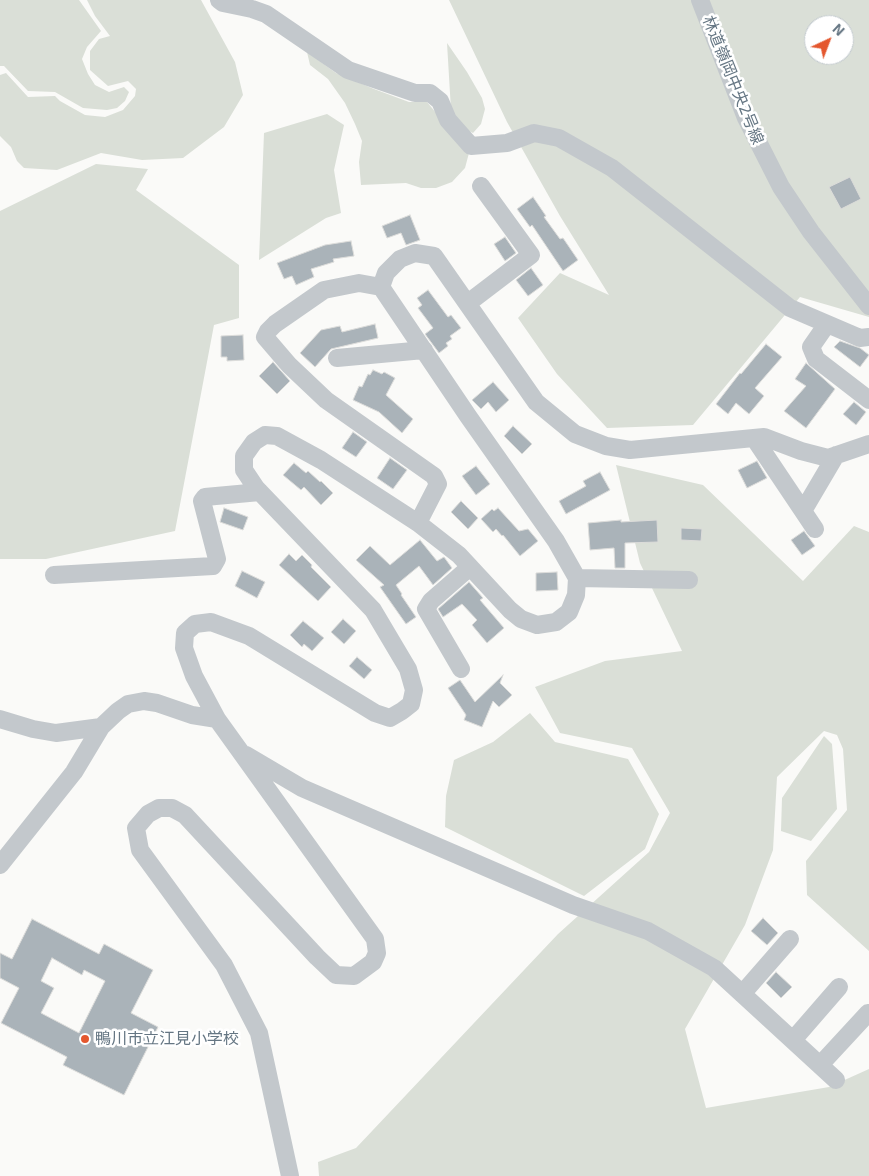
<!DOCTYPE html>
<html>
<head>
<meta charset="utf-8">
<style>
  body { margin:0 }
  #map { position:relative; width:869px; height:1176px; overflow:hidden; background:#fafaf8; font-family:"Exo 2",sans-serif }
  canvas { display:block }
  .north { position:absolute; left:804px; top:15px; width:50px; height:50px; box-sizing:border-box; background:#fff; border:1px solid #c1c8cd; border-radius:50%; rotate:43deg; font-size:14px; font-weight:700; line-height:20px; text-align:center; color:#657683 }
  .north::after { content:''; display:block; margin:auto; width:18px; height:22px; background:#e4572e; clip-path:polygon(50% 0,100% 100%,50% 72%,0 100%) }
</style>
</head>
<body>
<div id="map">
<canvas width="869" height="1176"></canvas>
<div class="north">N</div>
</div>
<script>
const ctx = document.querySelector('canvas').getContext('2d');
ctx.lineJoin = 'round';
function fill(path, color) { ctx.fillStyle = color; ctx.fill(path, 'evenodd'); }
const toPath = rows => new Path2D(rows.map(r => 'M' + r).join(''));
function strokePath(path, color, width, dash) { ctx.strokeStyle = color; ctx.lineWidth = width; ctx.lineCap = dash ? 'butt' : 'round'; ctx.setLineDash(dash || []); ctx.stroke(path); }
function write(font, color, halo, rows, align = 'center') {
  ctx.font = font + ' "Exo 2","Noto Sans JP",sans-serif'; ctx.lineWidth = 5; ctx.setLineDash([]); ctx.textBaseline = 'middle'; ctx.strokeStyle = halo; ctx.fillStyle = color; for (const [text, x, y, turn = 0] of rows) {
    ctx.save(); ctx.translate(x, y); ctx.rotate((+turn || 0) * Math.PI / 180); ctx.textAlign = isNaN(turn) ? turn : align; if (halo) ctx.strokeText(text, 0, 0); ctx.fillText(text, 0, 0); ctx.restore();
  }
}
fill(toPath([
  [0,0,79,0,101,31,87,47,82,59,88,74,95,85,109,92,124,87,129,92,125,101,117,108,107,110,83,108,55,92,28,91,4,66,0,66],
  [87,0,201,0,235,62,243,95,224,127,183,158,142,160,101,153,57,170,24,168,17,161,11,147,0,136,0,75,6,73,28,97,55,96,60,101,85,115,105,117,123,110,135,96,136,89,128,81,108,86,90,70,90,51,99,39,110,36,95,16],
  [449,0,869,0,869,317,800,297,693,425,607,428,557,374,518,318,560,273,609,295,560,216,507,122],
  [814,25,844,25,844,55,814,55],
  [447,43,467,72,482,98,485,109,481,124,473,133,461,127,451,110],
  [307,52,336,73,374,89,409,102,427,102,469,153,465,168,452,182,436,188,421,188,406,183,361,185,359,162,362,141,355,124,345,103,328,79,310,65],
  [327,114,344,125,334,170,341,213,326,218,259,260,264,133],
  [96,164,148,169,136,190,239,265,239,318,214,325,175,531,46,559,0,559,0,211],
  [616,465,703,485,803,581,854,526,869,532,869,951,807,895,806,861,847,810,843,749,837,735,824,731,777,777,773,850,745,925,685,1029,706,1108,829,1087,869,1069,869,1176,319,1176,318,1162,356,1148,558,934,649,852,670,813,632,748,560,733,535,687,605,661,682,651,640,563],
  [530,713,555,742,628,759,659,814,645,849,584,896,445,827,446,796,454,760,493,742],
  [824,736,832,744,837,809,811,841,781,831,782,798]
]), '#dadfd7');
const building = toPath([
  [850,177,861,199,841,209,829,187,850,177],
  [533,197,546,216,544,217,560,239,563,238,578,260,563,271,532,225,530,227,517,209,533,197],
  [410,215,420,240,406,245,401,233,387,238,382,226,410,215],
  [505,237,516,253,505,261,494,244,505,237],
  [351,241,354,256,333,259,334,262,311,269,314,277,296,285,292,276,284,279,277,263,325,245,351,241],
  [531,268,543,285,528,296,516,280,531,268],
  [428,290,448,317,451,315,461,328,450,336,452,339,446,343,448,346,439,353,425,334,433,328,418,308,422,305,417,298,428,290],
  [375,324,378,338,331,349,315,367,300,353,321,330,340,326,342,332,375,324],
  [243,335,244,360,227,361,227,357,221,357,221,336,243,335],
  [840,341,860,348,869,355,860,367,834,347,840,341],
  [766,344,782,357,755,388,764,396,749,414,736,403,728,414,716,404,740,373,741,374,766,344],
  [273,362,290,381,277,394,259,376,273,362],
  [806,363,835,389,806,428,784,411,806,386,795,379,806,363],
  [373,370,382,374,384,372,395,378,386,395,413,419,402,433,379,412,353,400,359,386,362,387,368,374,370,375,373,370],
  [493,382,509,400,496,412,488,402,481,409,472,400,493,382],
  [854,402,866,412,856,425,843,414,854,402],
  [513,426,532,444,522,454,504,436,513,426],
  [353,432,367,442,356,457,342,448,353,432],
  [390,458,407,470,393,489,377,478,390,458],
  [757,461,767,478,747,488,738,470,757,461],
  [294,463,306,473,308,471,320,482,321,481,333,493,321,505,304,487,301,490,283,475,294,463],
  [476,466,490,484,476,495,462,476,476,466],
  [600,472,610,490,566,514,559,501,586,486,583,481,600,472],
  [461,501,478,518,468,529,451,512,461,501],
  [224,508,248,517,243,530,220,522,224,508],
  [498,508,519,531,528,529,538,541,520,556,503,535,502,536,496,529,493,532,481,519,492,509,494,511,498,508],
  [621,520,621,522,657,520,658,542,625,543,625,568,615,568,614,548,590,550,588,523,621,520],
  [681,528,702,529,701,541,681,540,681,528],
  [804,531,815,546,802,555,791,540,804,531],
  [420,540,437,561,444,557,452,568,433,585,419,566,396,585,402,594,401,595,416,617,406,624,380,587,384,585,356,560,370,546,390,565,420,540],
  [289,554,296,561,302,555,312,565,311,567,331,587,318,601,279,565,289,554],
  [242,571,265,582,257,598,235,586,242,571],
  [557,572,558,590,536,591,536,573,557,572],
  [469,582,483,598,480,600,504,628,487,643,472,625,477,620,462,604,443,617,438,609,469,582],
  [343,619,356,631,344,644,331,632,343,619],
  [303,621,324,638,312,651,304,644,302,647,290,635,303,621],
  [357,657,372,670,364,679,349,666,357,657],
  [503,675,500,683,512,695,499,707,493,701,482,727,464,720,466,715,448,688,460,680,475,702,503,675],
  [763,918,778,933,767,945,751,931,763,918],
  [32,919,99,954,104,944,153,970,131,1013,158,1027,124,1095,63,1065,67,1057,1,1023,19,988,0,978,0,953,12,959,32,919],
  [52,958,82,975,84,970,105,981,79,1033,41,1013,54,988,41,981,52,958],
  [776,972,792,987,781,998,766,983,776,972]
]);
fill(building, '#aab3b9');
strokePath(building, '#dcdcda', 1);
strokePath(toPath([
  [219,0,223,3,252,9,266,14,348,70,415,93,430,93,440,101,448,120,471,146,507,143,534,133,559,138,612,168,790,308,860,338,869,337],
  [700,0,746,118,781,187,811,232,869,306],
  [381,287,359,283,324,290,275,324,268,331,265,337,289,365,326,400,434,476,438,484,418,523],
  [468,303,531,255,481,186],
  [827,324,811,347,816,359,869,400],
  [337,358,424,350],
  [754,438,815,529],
  [803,511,836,455],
  [54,575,213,566,217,559,202,501,205,497,260,492],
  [577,578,689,580],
  [461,669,426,609,431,601,470,567],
  [0,719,33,729,56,733,101,727],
  [246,755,302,788,573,905,648,931,714,968,836,1080],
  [0,865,74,772,101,727,118,711,128,704,144,701,157,703,192,715,217,719],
  [742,994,790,939],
  [793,1040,839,987],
  [820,1065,868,1013],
  [290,1176,259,1033,224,965,140,850,136,828,148,814,159,808,172,808,185,815,317,957,336,975,354,976,373,962,377,953,375,939,217,719,194,676,184,648,185,633,195,624,211,622,249,636,375,713,390,718,402,711,411,704,414,690,408,669,373,610,256,488,244,470,244,456,254,442,265,435,277,436,321,460,418,523,459,555,510,610,521,619,537,625,556,622,569,612,576,595,577,578,556,541,468,416,381,287,386,273,400,259,415,253,434,256,536,402,575,434,606,446,630,450,764,437,801,451,828,458,869,444]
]), '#c3c8cc', 18);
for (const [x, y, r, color] of [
  [85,1039,5,"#e4572e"]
]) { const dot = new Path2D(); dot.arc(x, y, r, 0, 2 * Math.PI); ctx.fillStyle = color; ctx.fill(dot); strokePath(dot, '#fff', 2); }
write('16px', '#657683', '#fff', [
  ["林道嶺岡中央2号線",733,80,68]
]);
write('16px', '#657683', '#fff', [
  ["鴨川市立江見小学校",95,1039]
], 'left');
</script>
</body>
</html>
